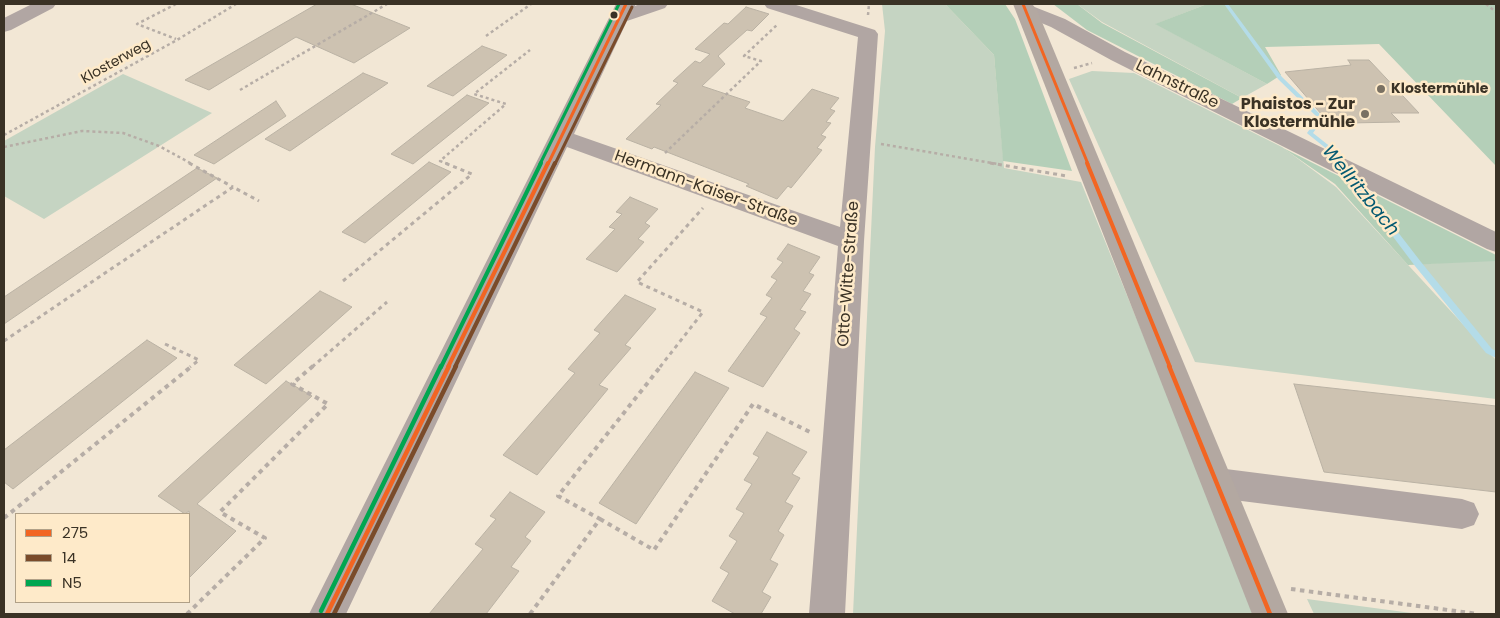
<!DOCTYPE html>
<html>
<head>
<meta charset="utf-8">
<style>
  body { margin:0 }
  #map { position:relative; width:1500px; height:618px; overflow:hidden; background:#f2e7d5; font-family:Poppins,sans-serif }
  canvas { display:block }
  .frame { position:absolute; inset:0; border:5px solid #3a3225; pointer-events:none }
  .legend { position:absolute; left:15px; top:513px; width:175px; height:90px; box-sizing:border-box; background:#feeac9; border:1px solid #b0a087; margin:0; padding:6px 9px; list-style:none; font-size:15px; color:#3a3225 }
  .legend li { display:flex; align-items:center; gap:10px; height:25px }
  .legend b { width:25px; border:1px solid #b0a087 }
</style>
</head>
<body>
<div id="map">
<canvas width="1500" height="618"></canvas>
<div class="frame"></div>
<ul class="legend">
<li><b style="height:6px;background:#f26522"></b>275</li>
<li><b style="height:6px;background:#7a4b2a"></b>14</li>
<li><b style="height:6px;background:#00a651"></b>N5</li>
</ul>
</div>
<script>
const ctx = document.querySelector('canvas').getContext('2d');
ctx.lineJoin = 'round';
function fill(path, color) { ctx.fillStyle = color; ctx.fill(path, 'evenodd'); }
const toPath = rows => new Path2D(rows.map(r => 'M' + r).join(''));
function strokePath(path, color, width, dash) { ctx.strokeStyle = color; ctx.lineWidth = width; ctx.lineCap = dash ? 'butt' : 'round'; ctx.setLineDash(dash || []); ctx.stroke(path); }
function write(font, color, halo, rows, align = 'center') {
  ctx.font = font + ' Poppins,sans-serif'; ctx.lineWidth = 5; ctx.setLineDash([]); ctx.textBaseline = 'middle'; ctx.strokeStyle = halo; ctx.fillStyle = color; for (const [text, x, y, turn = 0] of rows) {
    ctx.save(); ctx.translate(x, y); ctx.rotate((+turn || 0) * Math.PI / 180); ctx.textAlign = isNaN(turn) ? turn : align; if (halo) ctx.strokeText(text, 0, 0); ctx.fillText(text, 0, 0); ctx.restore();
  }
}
fill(toPath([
  [882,4,945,4,994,55,1004,168,1081,182,1176,416,1253,614,853,614,875,147,885,31],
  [1077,4,1207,4,1156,24,1267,84,1242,98,1102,22],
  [1092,71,1134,73,1282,147,1336,187,1496,360,1496,399,1195,362,1069,79],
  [123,74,212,113,44,219,4,196,4,141],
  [1496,260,1496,356,1489,351,1420,264],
  [1307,599,1419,614,1314,614]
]), '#c5d4c2');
fill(toPath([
  [945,4,1005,4,1015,19,1072,171,1003,161,994,55],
  [1053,4,1077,4,1102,23,1242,98,1232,104,1087,30],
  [1207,4,1496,4,1496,166,1379,44,1265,47,1281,75,1267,84,1155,24],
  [1283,148,1496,255,1496,261,1408,265,1335,184]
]), '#b4cfb8');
fill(toPath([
  [1224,4,1228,4,1282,77,1323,117,1324,118,1313,133,1332,148,1342,161,1341,162,1337,162,1328,150,1308,134,1307,133,1318,118,1278,79,1224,4],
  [1349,174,1353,174,1421,262,1492,349,1496,351,1496,358,1486,353,1415,266,1349,178,1348,176,1349,174]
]), '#b4dce8');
const building = toPath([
  [317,4,351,4,410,28,354,63,296,37,209,90,185,80,317,4],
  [746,7,769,14,752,31,747,30,718,56,725,64,702,86,750,102,745,108,783,121,812,89,839,98,830,109,835,111,826,122,831,123,821,135,826,137,817,148,822,150,791,188,788,186,777,199,746,186,749,184,654,147,652,149,626,139,661,105,656,104,678,83,673,81,695,61,700,63,710,54,695,49,724,23,728,24,746,7],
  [482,46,507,55,453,96,427,86,482,46],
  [1348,60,1369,60,1419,113,1391,113,1400,122,1348,123,1336,115,1322,115,1285,72,1351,65,1348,60],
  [363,73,388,83,290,151,265,139,363,73],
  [467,95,489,103,413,164,391,154,467,95],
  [276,101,286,116,214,164,194,155,276,101],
  [429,162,451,172,365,243,342,232,429,162],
  [197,168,217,178,4,324,4,297,197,168],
  [630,197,658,209,645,223,650,226,638,239,644,242,617,272,586,259,615,229,609,227,622,214,616,212,630,197],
  [788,244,820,257,809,273,814,275,803,291,811,294,800,310,806,312,794,329,800,333,763,387,728,371,767,317,760,314,772,298,766,295,777,280,771,277,783,262,777,259,788,244],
  [320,291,352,307,266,384,234,365,320,291],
  [625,295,656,309,625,345,631,348,599,385,608,389,537,475,503,455,575,373,568,369,600,333,594,330,625,295],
  [147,340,177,358,13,489,4,482,4,450,147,340],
  [695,372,729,388,636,524,599,503,695,372],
  [286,381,312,396,197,504,236,531,189,578,189,511,185,514,158,496,286,381],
  [1294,384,1496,406,1496,492,1324,472,1294,384],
  [767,432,807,452,792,474,800,478,785,502,793,506,778,531,784,535,770,560,778,564,762,592,771,597,761,614,735,614,712,601,729,573,720,568,737,541,729,536,744,513,736,509,752,484,744,480,759,457,753,454,767,432],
  [510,492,545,512,525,537,531,541,511,567,519,571,486,614,429,614,483,549,475,544,496,519,490,516,510,492]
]);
fill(building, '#cdc2b1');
strokePath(building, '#bab2a4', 1);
strokePath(toPath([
  [176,4,137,24,176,39],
  [1486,4,1496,12],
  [868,15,869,4],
  [486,36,531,4],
  [1074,68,1092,63],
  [240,90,387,4],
  [4,135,177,40,236,4],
  [881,144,998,164],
  [4,147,82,131,123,133,159,146,192,164],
  [665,153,761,61,744,56,778,24],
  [448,164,440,161,506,104,474,94,530,50]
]), '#b6ada6', 2.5, [3, 3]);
strokePath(toPath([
  [189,163,233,187],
  [990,163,1067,176],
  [343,281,472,174,445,163],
  [4,341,233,187,259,201],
  [165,344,199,360,190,367],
  [312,367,387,302],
  [660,367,703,312,637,282,703,208]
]), '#b6ada6', 3, [4, 4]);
strokePath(toPath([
  [4,518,192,366],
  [600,519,654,550,753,404,812,433],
  [1291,589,1478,614],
  [187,614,265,538,220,512,328,404,292,384,313,366],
  [530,614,600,519,558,496,661,366]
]), '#b6ada6', 4, [4.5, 4.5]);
fill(toPath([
  [32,4,56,4,53,8,11,30,4,32,4,18,32,4],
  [616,4,635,4,635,6,640,4,668,4,665,8,627,21,574,134,840,227,858,37,767,8,764,4,793,4,875,30,878,34,864,241,845,614,809,614,838,246,567,147,346,614,309,614,616,4],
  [1027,4,1065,19,1125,52,1496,232,1496,252,1487,249,1111,60,1051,27,1020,14,1017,10,1020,6,1027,4],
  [1218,468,1462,499,1474,503,1479,514,1474,525,1462,529,1218,498,1207,493,1202,483,1207,473,1218,468]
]), '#b1a6a3');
fill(toPath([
  [1013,4,1032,4,1037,10,1288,614,1252,614,1013,4]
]), '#b3a8a1');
strokePath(toPath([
  [1023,4,1088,164],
  [548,164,626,4]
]), '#f26522', 3);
strokePath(toPath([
  [1087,163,1170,367],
  [448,367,548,163]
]), '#f26522', 4);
strokePath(toPath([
  [1169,366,1270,614],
  [327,614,449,366]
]), '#f26522', 4.5);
strokePath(toPath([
  [555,164,632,7]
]), '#7a4b2a', 3);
strokePath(toPath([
  [455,367,555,163]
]), '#7a4b2a', 4);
strokePath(toPath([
  [334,614,456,366]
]), '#7a4b2a', 4.5);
strokePath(toPath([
  [540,164,619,4]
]), '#00a651', 3);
strokePath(toPath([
  [441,367,541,163]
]), '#00a651', 4);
strokePath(toPath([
  [321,611,441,366]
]), '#00a651', 4.5);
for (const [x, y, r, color] of [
  [614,15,4.5,"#3a3225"],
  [1381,89,5,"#7a7163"],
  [1365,114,5,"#7a7163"]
]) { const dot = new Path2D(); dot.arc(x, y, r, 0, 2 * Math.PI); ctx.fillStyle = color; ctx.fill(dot); strokePath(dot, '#feeac9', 2); }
write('14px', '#3a3225', '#feeac9', [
  ["Klosterweg",116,62,-29]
]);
write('bold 14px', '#3a3225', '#feeac9', [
  ["Klostermühle",1391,89]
], 'left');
write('16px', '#3a3225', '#feeac9', [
  ["Lahnstraße",1177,85,26],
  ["Hermann-Kaiser-Straße",706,189,20],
  ["Otto-Witte-Straße",849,274,-86]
]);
write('bold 16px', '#3a3225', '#feeac9', [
  ["Phaistos - Zur",1355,105],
  ["Klostermühle",1355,123]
], 'right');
write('italic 18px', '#035971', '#feeac9', [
  ["Wellritzbach",1360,191,51]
]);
</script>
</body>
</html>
